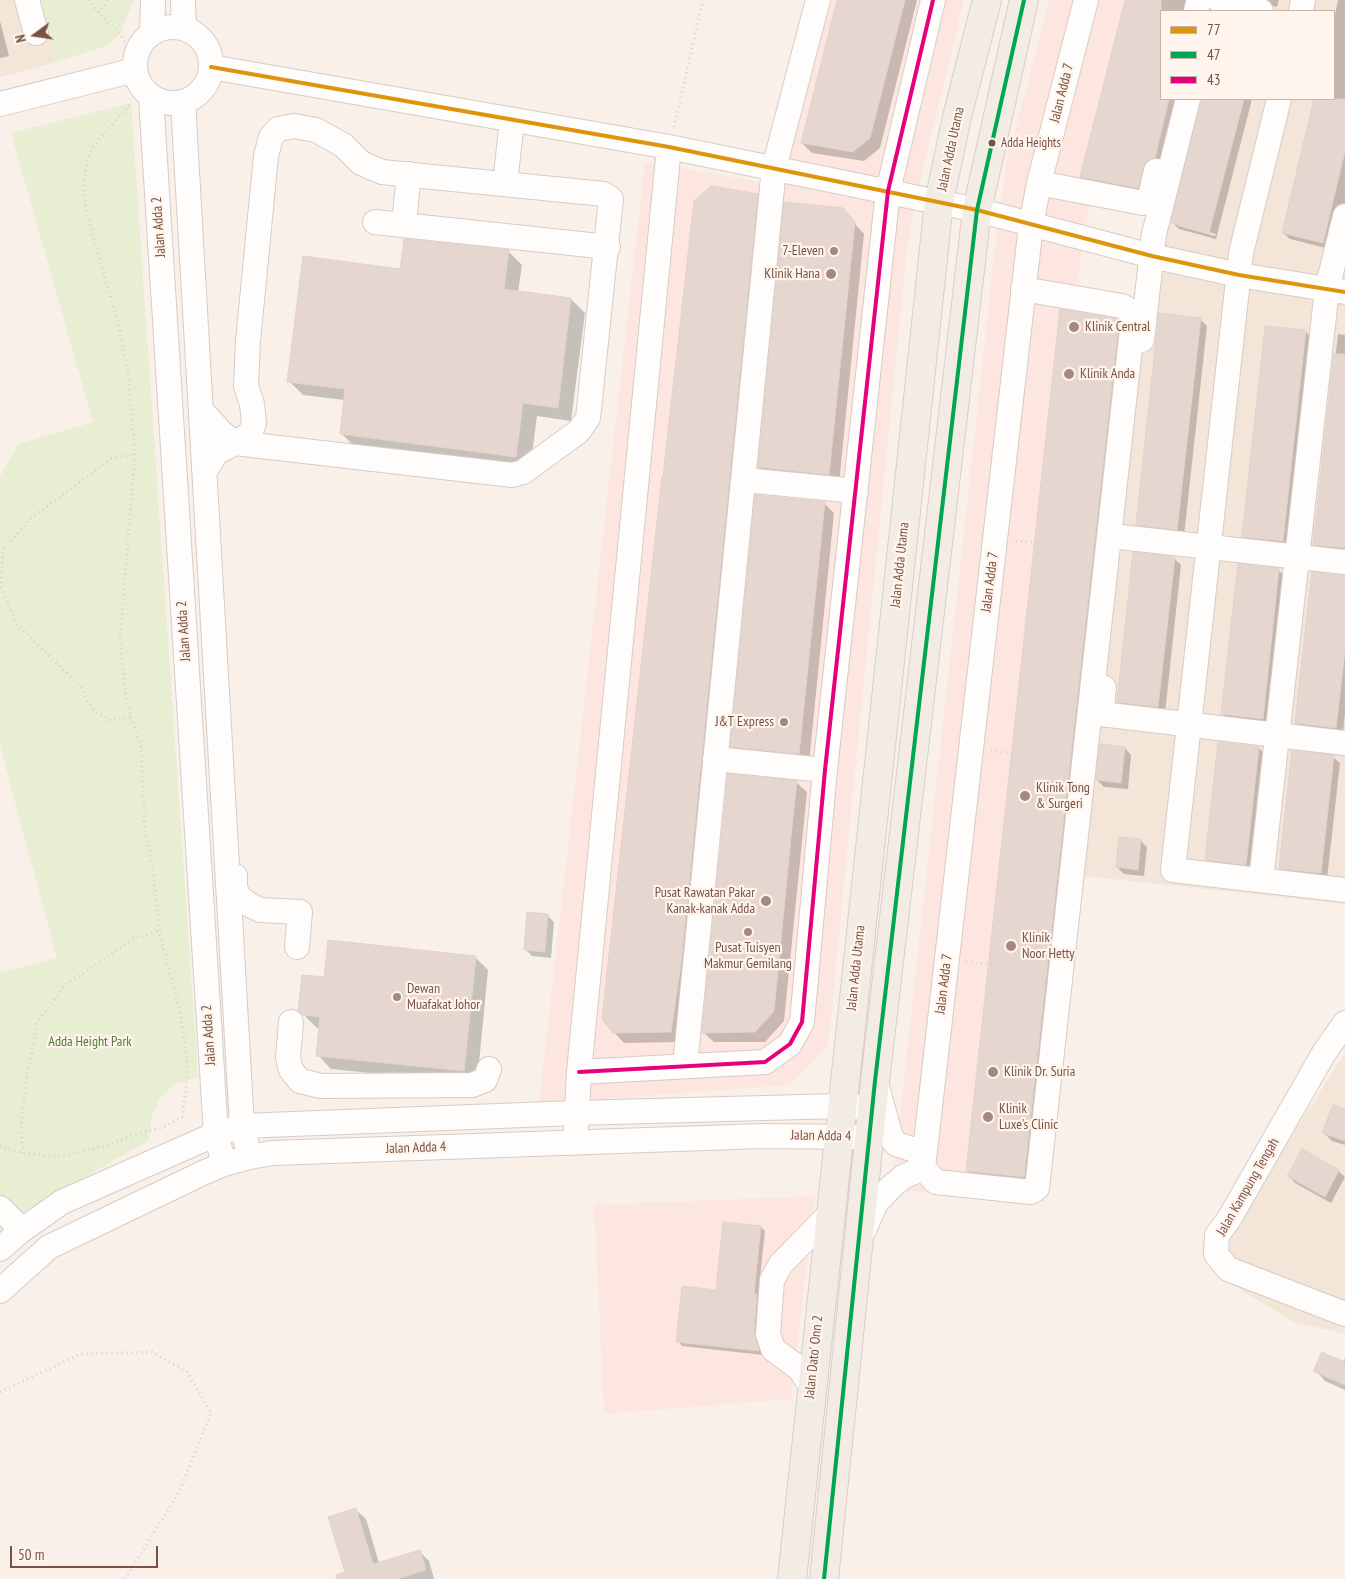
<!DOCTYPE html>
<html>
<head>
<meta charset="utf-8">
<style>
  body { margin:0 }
  #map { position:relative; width:1345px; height:1579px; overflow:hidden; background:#f8f0e9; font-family:"PT Sans Narrow",sans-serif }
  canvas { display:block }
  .legend { position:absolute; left:1160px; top:10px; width:175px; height:90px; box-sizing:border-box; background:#fff5ec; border:1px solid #c9b4aa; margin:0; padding:6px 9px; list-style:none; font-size:15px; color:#795246 }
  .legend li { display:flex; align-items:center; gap:10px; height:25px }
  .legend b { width:25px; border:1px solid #c9b4aa }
  .north { position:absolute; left:10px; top:10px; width:50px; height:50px; -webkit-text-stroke:4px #fff5ec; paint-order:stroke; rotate:256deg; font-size:14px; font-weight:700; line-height:20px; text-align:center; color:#795246 }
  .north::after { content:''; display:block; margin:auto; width:18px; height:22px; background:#795246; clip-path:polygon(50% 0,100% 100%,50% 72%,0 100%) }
  .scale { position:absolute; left:10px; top:1546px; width:148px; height:22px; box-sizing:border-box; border:2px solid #795246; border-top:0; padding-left:6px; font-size:15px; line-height:18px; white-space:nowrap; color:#795246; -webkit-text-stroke:4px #fff5ec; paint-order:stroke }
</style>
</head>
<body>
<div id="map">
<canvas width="1345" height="1579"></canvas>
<ul class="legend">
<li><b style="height:6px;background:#de950e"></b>77</li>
<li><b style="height:6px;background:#00a651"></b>47</li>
<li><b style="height:6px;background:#e5007d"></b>43</li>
</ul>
<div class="north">N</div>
<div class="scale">50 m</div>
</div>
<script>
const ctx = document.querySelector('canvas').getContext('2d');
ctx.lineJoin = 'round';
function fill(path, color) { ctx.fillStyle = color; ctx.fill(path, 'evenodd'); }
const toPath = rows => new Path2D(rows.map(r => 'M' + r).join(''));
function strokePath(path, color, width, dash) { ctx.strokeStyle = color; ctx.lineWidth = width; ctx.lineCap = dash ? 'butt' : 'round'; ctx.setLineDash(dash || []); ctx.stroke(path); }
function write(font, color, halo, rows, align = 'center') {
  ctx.font = font + ' "PT Sans Narrow",sans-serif'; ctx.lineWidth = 4.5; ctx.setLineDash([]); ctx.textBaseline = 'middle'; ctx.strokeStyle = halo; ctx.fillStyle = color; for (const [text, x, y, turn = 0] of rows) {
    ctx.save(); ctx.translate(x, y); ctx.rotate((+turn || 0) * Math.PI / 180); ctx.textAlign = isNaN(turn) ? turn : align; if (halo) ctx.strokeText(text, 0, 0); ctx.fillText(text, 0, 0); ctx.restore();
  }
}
fill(toPath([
  [0,0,40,0,56,62,0,77],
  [1205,0,1345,0,1345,904,1075,875,1139,301,1180,99,1334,99,1334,11,1202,11],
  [1345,1053,1345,1334,1294,1322,1219,1277,1234,1225]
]), '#f4e5d9');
fill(toPath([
  [805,0,964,0,925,159,907,248,828,1045,789,1085,539,1104,645,162,765,183,770,142],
  [1049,0,1205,0,1202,11,1161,11,1161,99,1180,99,1150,214,1090,202,1076,289,1139,301,1075,875,1044,1202,892,1189,995,248,1006,166],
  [815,1196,791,1399,604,1414,594,1205]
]), '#fce6df');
fill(toPath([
  [40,0,134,0,120,33,107,46,56,62],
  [131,103,198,1077,175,1084,159,1099,151,1119,149,1140,20,1214,0,1232,0,973,57,958,0,746,0,476,19,444,93,422,11,133]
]), '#e7eed2');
fill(toPath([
  [838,0,917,0,880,148,864,161,812,153,802,143],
  [1126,0,1201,0,1195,11,1161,11,1161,99,1182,99,1148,198,1091,187,1081,176],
  [1254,0,1279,0,1277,7],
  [1338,0,1345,0,1345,211,1330,249,1290,239,1283,233,1315,99,1334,99,1334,20],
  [0,21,9,56,0,58],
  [1203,99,1252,99,1216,239,1179,229,1172,222],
  [1178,224,1216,234,1215,236,1178,226],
  [757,196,767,206,681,1042,624,1043,614,1032],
  [842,209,864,234,839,484,770,477,759,467],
  [508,251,522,265,518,292,571,299,585,313,571,421,537,416,530,470,355,447,341,433,345,400,303,395,289,381,401,270],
  [1200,319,1207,326,1184,536,1144,531,1137,524],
  [1116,320,1129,333,1034,1187,977,1181,967,1171],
  [1306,332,1312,338,1289,547,1250,543,1243,536],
  [1338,334,1345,335,1345,554,1321,551,1315,544],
  [824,503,834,513,809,763,742,757,732,746],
  [1174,558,1181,565,1165,713,1125,708,1118,702],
  [1278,570,1285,576,1269,725,1229,721,1223,714],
  [1345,576,1345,713,1343,734,1303,729,1296,723],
  [1125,748,1131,755,1128,789,1104,787,1097,780],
  [1259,748,1265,755,1252,871,1213,866,1206,859],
  [1333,757,1340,763,1327,879,1287,875,1281,868],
  [796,782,807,792,784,1021,765,1042,714,1042,703,1032],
  [1140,840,1147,847,1144,876,1124,874,1117,867],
  [547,915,554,922,551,958,532,956,525,949],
  [475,957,488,970,477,1084,331,1069,318,1055,320,1028,317,1028,299,1010],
  [1345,1111,1345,1145,1332,1141,1324,1133],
  [1338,1171,1345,1177,1331,1203,1295,1183,1289,1176],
  [761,1227,765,1231,758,1297,761,1300,758,1338,763,1355,682,1346,678,1341,717,1291],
  [1345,1358,1345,1390,1325,1381,1315,1370,1343,1362],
  [356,1510,366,1519,379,1563,419,1551,429,1561,434,1579,348,1579]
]), '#0003');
const building = toPath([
  [837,0,905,0,870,138,853,152,801,143,837,0],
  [1125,0,1161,0,1161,99,1169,99,1155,158,1146,162,1138,188,1080,177,1125,0],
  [1201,99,1244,99,1209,233,1171,223,1201,99],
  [1314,99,1345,99,1345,151,1323,243,1282,233,1314,99],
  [711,186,758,194,681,964,671,1032,613,1033,602,1019,662,477,663,477,694,201,711,186],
  [784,202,843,208,855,222,829,475,758,467,784,202],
  [404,239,509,250,504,289,571,298,558,408,523,403,516,457,340,434,345,389,287,382,303,256,400,269,404,239],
  [1060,309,1117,319,1119,321,1024,1177,966,1171,1060,309],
  [1159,313,1201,318,1177,530,1136,525,1159,313],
  [1265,326,1306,330,1283,541,1242,537,1265,326],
  [1334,354,1345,354,1345,548,1313,545,1334,354],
  [755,495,825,502,799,754,730,747,755,495],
  [1133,552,1175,557,1158,707,1117,702,1133,552],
  [1238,564,1279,568,1263,719,1221,714,1238,564],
  [1312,572,1345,576,1345,650,1336,728,1295,723,1312,572],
  [1218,742,1259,747,1246,865,1205,860,1218,742],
  [1100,744,1125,747,1121,783,1096,780,1100,744],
  [1292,751,1334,755,1321,873,1279,869,1292,751],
  [728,774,797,781,793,817,774,1011,755,1032,702,1033,728,774],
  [1119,837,1141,839,1138,870,1116,867,1119,837],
  [527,912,548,914,545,952,524,950,527,912],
  [328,940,476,956,464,1071,316,1056,320,1017,303,1015,298,1010,302,975,324,977,328,940],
  [1333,1105,1345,1109,1345,1141,1322,1133,1333,1105],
  [1302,1149,1339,1170,1325,1197,1287,1176,1302,1149],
  [723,1222,761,1226,754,1294,757,1294,754,1333,759,1351,676,1342,682,1286,716,1290,723,1222],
  [1322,1352,1345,1362,1345,1385,1313,1371,1322,1352],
  [356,1508,373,1564,420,1550,426,1570,397,1579,337,1579,336,1575,345,1572,328,1517,356,1508]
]);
fill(building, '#e5d7d0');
strokePath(building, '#e2d2cb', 1);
const minor = toPath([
  [27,0,36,33],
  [183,0,184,28],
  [1219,0,1261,11],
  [1196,11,1199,0],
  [1301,11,1303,0],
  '135 65a38 38 0 1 1 76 0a38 38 0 1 1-76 0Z',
  [152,32,153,0],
  [211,67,669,147,977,210,1152,256,1239,275,1345,292],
  [151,97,216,1134,224,1164],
  [1279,99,1241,253,1173,870,1345,890],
  [183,102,242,1126,250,1157],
  [0,104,135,70],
  [1039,183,1143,203,1150,197,1156,171],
  [505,184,512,120],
  [375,222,608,247],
  [404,223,409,174],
  [1142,340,1154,234,1188,99],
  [201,410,222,433,235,443,512,475,523,472,579,431,588,418,611,199,604,194,382,172,361,163,343,145,316,130,294,126,278,129,271,137,266,156,248,341,246,386,252,404,254,423,250,434,235,443,216,453,205,471],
  [745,480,856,491],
  [1120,537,1345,562],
  [1104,688,1101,714,1345,743],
  [715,759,825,770],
  [235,876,235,888,239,897,248,904,260,910,300,912,297,947],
  [1261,880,1327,289,1345,216],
  [291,1022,288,1058,291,1070,300,1081,321,1086,472,1085,485,1080,489,1069],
  [1345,1023,1324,1053,1229,1219,1217,1235,1216,1254,1228,1269,1345,1314],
  [685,1066,774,168,818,0],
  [579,1072,765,1062,790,1044,802,1022,825,770,888,191,933,0],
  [877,1087,891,1137,896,1144,924,1153],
  [575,1143,579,1072,669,147],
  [923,1168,1031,225,1039,183,1086,0],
  [923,1168,936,1182,1031,1192,1037,1188,1133,320,1130,311,1122,306,1023,289],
  [0,1208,22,1230],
  [863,1232,876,1203,891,1187,903,1177,923,1168],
  [0,1249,22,1230,62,1202,216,1134,242,1126,575,1113,841,1106,872,1108],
  [0,1291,49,1247,205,1172,224,1164,250,1157,272,1153,763,1136,856,1137],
  [811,1387,800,1369,773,1349,768,1334,772,1280,781,1264,829,1215]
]);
const major = toPath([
  [792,1579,939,202,957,117,987,0],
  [824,1579,875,1081,977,210,1024,0]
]);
strokePath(minor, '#d6ccc6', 26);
strokePath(major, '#dacdc8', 30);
strokePath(toPath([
  [88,0,98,13,120,33,128,50],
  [98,13,108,0],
  [674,127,703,0],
  [1016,541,1087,547],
  [130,717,110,720,93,710,79,685,16,623,1,587,3,550,31,518,111,459,135,454],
  [991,751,1064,759],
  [966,962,1040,970],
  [0,1146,23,1153,58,1157,104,1146,140,1133,164,1127,182,1117,186,1090,187,1060,181,1017,159,931,153,870,145,832,141,748,126,700,120,639,135,454,128,372,118,323,86,211,84,181,87,161,95,144,130,104],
  [23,1153,21,1129,26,1081,37,1023,63,987,135,938,159,931],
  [0,1392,81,1354,152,1352,187,1372,211,1413,179,1492,125,1579]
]), '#dbd0cb', 3, [1, 4]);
strokePath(minor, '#fefdfc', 24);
strokePath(major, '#f3ece5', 28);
strokePath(toPath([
  [211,67,669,147,977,210,1152,256,1239,275,1345,292]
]), '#de950e', 4);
strokePath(toPath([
  [824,1579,875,1081,977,210,1024,0]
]), '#00a651', 4);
strokePath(toPath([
  [579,1072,765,1062,790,1044,802,1022,825,770,888,191,933,0]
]), '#e5007d', 4);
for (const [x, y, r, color] of [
  [992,143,4.5,"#795246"],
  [834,251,5,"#a5897f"],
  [831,274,6,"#a5897f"],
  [1074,327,6,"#a5897f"],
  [1069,374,6,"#a5897f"],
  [784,722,5,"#a5897f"],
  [1025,796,6,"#a5897f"],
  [766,901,6,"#a5897f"],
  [748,932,5,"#a5897f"],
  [1011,946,6,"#a5897f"],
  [397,997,5,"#a5897f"],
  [993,1072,6,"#a5897f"],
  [988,1117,6,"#a5897f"]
]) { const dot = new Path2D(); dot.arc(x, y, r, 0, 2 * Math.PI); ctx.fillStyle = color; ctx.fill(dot); strokePath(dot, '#fff5ec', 2); }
write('13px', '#795246', '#fff5ec', [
  ["Adda Heights",1001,143]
], 'left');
write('14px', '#795246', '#fff5ec', [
  ["Jalan Adda 7",1062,93,-76],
  ["Jalan Adda Utama",951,149,-78],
  ["Jalan Adda 2",159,227,-94],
  ["Jalan Adda Utama",900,565,-84],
  ["Jalan Adda 7",990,582,-83],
  ["Jalan Adda 2",184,631,-94],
  ["Jalan Adda Utama",856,968,-84],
  ["Jalan Adda 7",944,984,-83],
  ["Jalan Adda 2",209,1035,-94],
  ["Jalan Adda 4",821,1136,1],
  ["Jalan Adda 4",416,1148,-2],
  ["Jalan Kampung Tengah",1248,1187,-60],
  ["Jalan Dato' Onn 2",814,1357,-84]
]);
write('14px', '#795246', '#fff5ec', [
  ["7-Eleven",824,251,"right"],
  ["Klinik Hana",820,274,"right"],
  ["Klinik Central",1085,327],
  ["Klinik Anda",1080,374],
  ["J&T Express",774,722,"right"],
  ["Klinik Tong",1036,788],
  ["& Surgeri",1036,804],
  ["Pusat Rawatan Pakar",755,893,"right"],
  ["Kanak-kanak Adda",755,909,"right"],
  ["Klinik",1022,938],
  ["Noor Hetty",1022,954],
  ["Pusat Tuisyen",748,948,"center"],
  ["Makmur Gemilang",748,964,"center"],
  ["Dewan",407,989],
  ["Muafakat Johor",407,1005],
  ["Klinik Dr. Suria",1004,1072],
  ["Klinik",999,1109],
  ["Luxe's Clinic",999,1125]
], 'left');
write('14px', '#567a3b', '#fff5ec', [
  ["Adda Height Park",90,1042]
]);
</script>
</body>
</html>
